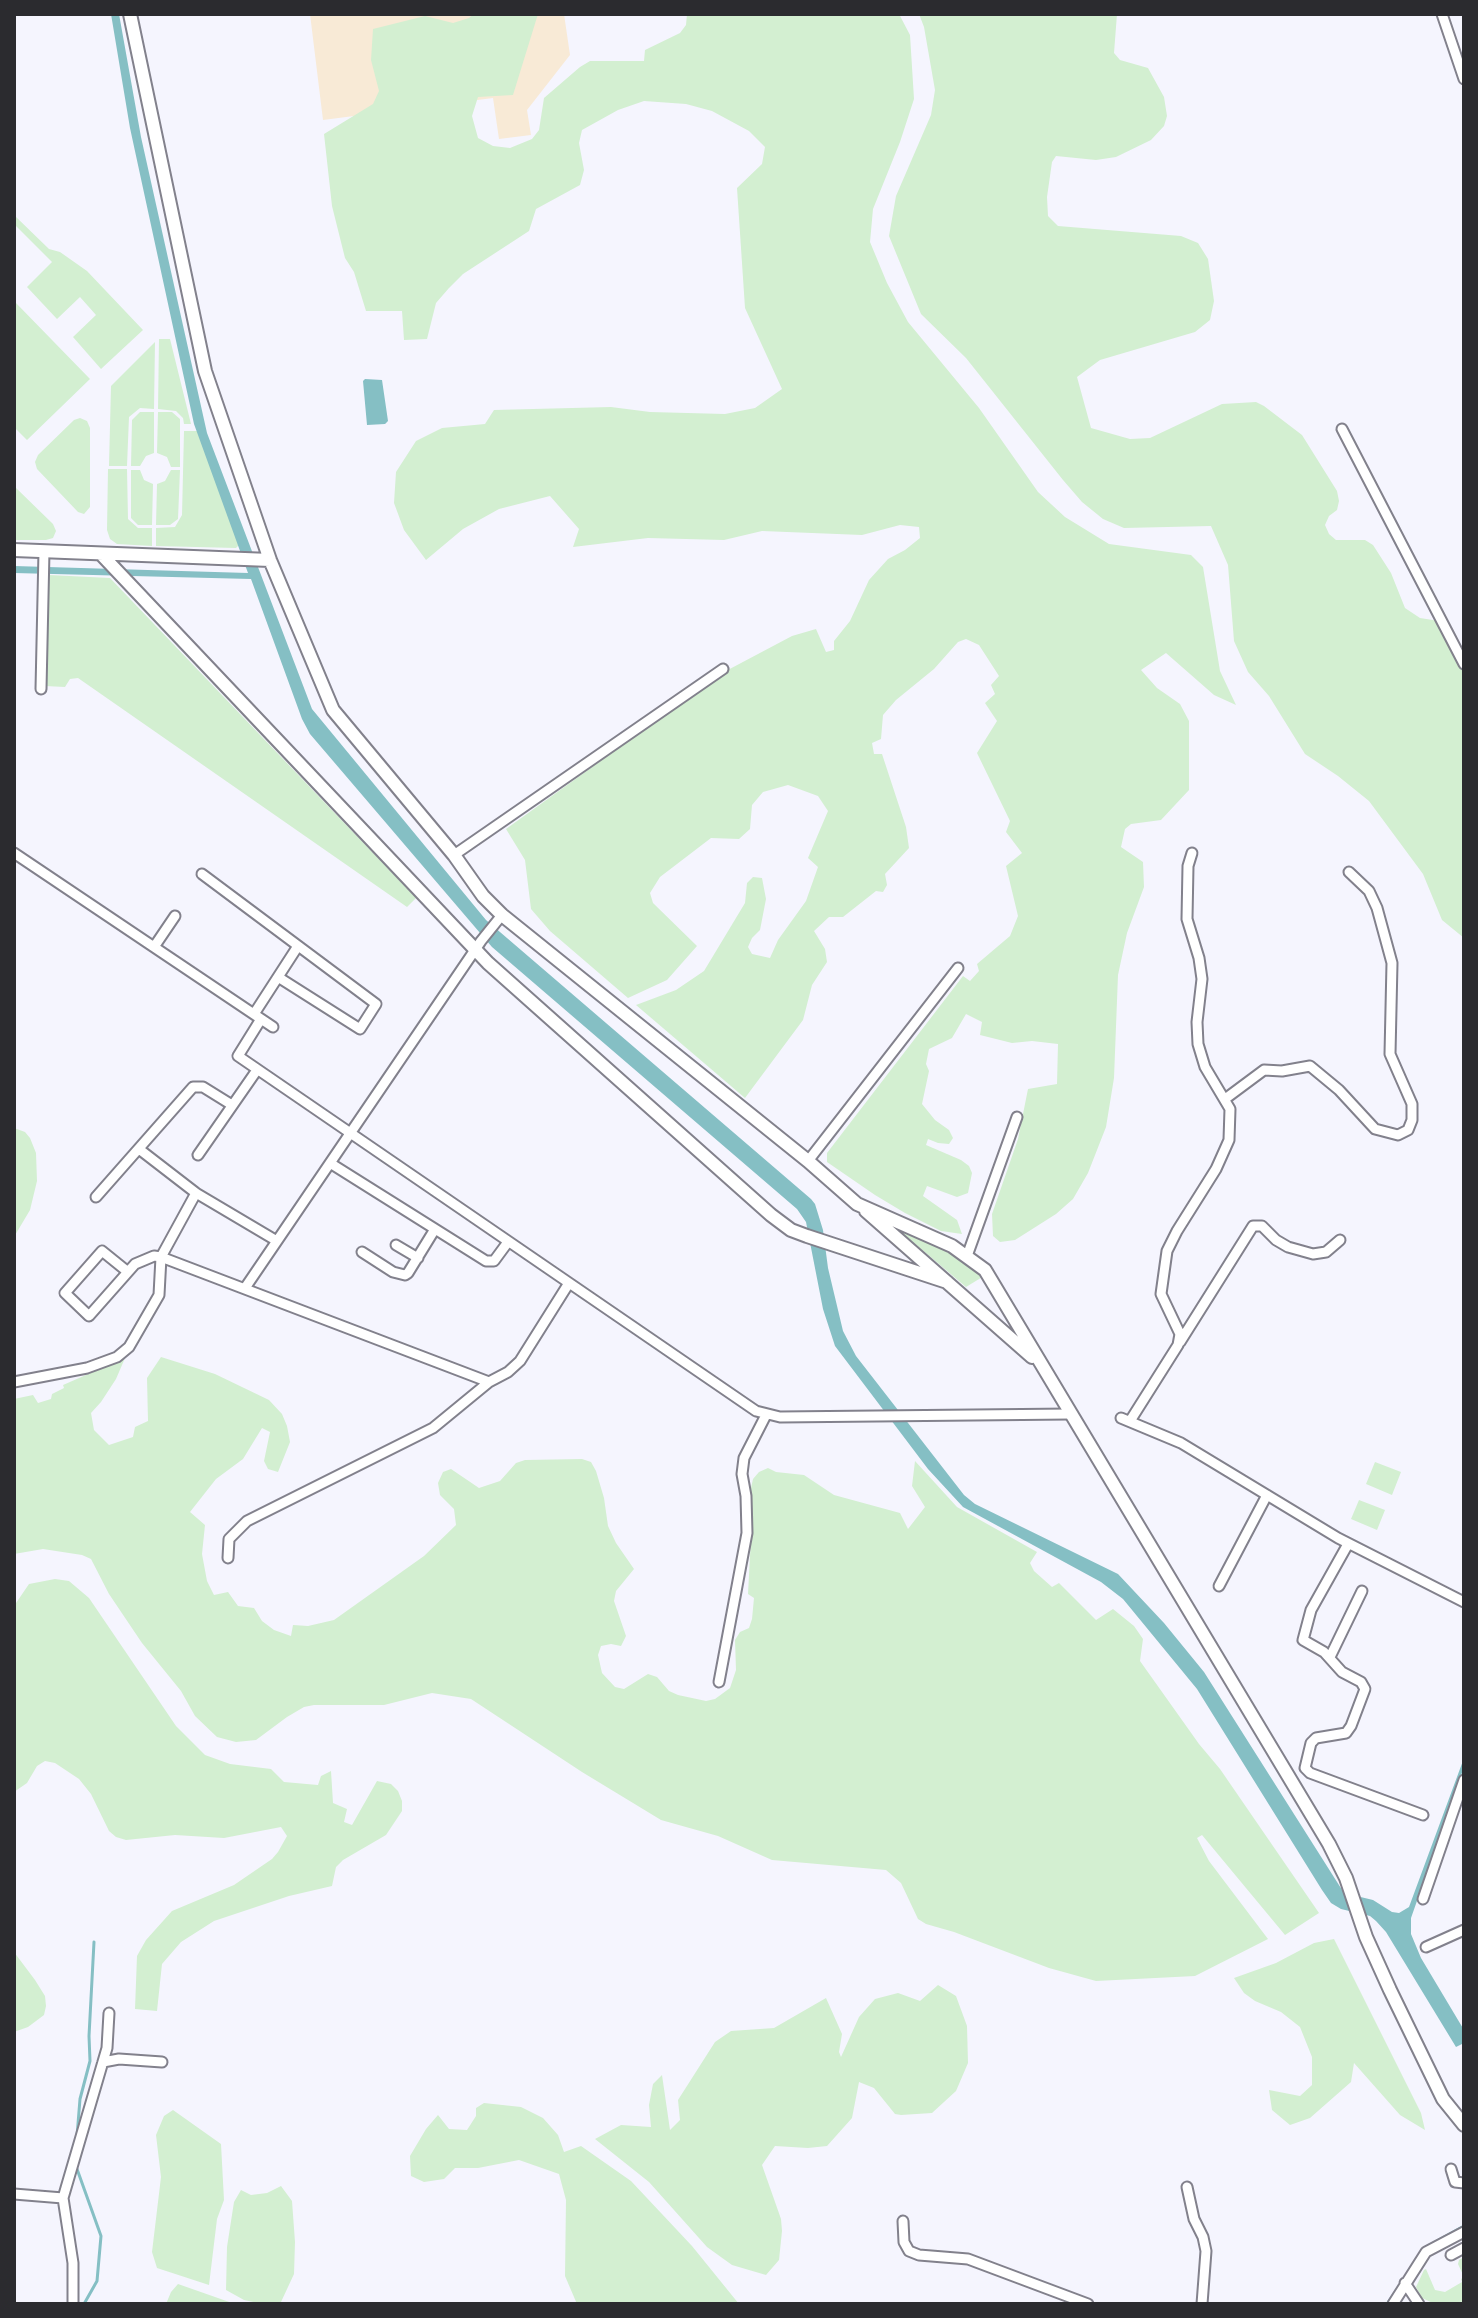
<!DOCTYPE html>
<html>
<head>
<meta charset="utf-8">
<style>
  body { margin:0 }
  #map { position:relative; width:1478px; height:2318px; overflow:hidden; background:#f5f5fe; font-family:Lora,serif }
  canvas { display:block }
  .frame { position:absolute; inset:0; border:16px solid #2b2b2f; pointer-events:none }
</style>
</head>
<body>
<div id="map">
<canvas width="1478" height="2318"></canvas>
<div class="frame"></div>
</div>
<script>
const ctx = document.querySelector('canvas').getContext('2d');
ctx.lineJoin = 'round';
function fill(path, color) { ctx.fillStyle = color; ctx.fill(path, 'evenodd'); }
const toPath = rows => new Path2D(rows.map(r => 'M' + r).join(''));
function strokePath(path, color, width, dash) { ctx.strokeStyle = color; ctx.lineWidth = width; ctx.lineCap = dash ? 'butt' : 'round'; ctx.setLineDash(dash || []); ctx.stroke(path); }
fill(toPath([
  [310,14,564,14,570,55,527,110,531,135,499,139,493,98,323,120]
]), '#f8ead6');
fill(toPath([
  [474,14,538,14,513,95,478,97,472,116,478,138,493,146,510,148,532,139,539,130,544,98,580,67,590,61,644,61,645,50,680,33,686,25,687,14,899,14,910,35,914,99,900,142,873,209,870,242,887,283,908,322,979,408,1038,492,1065,517,1109,544,1191,555,1203,567,1220,671,1236,705,1214,695,1166,653,1141,670,1157,688,1180,704,1189,721,1189,790,1161,820,1131,824,1125,829,1121,847,1143,862,1144,887,1127,933,1118,975,1114,1078,1106,1127,1088,1173,1073,1199,1056,1214,1015,1240,1000,1242,993,1236,992,1214,1018,1139,1028,1089,1057,1084,1058,1044,1032,1041,1012,1043,980,1035,982,1022,966,1014,952,1038,929,1049,926,1064,929,1071,922,1104,935,1120,949,1130,953,1138,949,1144,938,1143,928,1139,926,1145,961,1160,969,1166,972,1173,968,1193,957,1197,927,1186,923,1196,957,1220,962,1234,941,1231,905,1213,875,1195,827,1162,827,1153,963,976,970,981,979,971,977,964,1010,936,1018,916,1006,866,1022,853,1006,832,1010,821,977,753,997,721,985,703,995,694,991,685,999,676,979,645,966,639,958,642,934,669,896,700,883,715,881,739,872,743,874,754,882,754,906,827,909,848,885,874,887,885,883,892,876,891,843,917,829,917,814,931,825,949,827,962,812,985,803,1020,745,1098,636,1005,676,990,704,971,745,903,747,883,753,877,762,878,766,899,760,930,752,938,748,947,752,954,770,958,778,940,806,901,818,867,808,858,828,811,818,796,788,785,763,792,752,805,750,829,739,839,711,838,660,877,650,893,653,903,697,946,667,980,628,998,550,931,531,909,525,860,506,829,724,672,792,636,816,629,826,652,834,650,834,641,850,621,869,580,888,559,905,550,920,538,919,527,900,525,862,535,762,531,724,540,648,538,573,547,579,529,550,496,499,509,463,529,426,560,404,530,394,503,396,472,416,441,442,428,485,424,494,410,611,407,650,412,725,414,755,408,782,389,745,308,737,188,762,164,765,147,749,131,712,111,686,104,644,101,618,110,582,130,579,143,584,170,580,185,536,209,529,231,463,274,449,288,436,303,427,339,404,340,402,311,366,311,354,272,345,258,332,206,324,134,373,104,379,91,371,60,373,29,425,16,453,23,469,18],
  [919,14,1117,14,1114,53,1120,60,1148,68,1164,97,1167,116,1164,126,1151,140,1116,157,1096,160,1056,156,1052,162,1047,197,1048,216,1058,226,1181,236,1198,243,1208,259,1214,301,1210,320,1195,332,1100,360,1077,377,1091,428,1130,439,1150,438,1222,404,1256,402,1264,406,1302,435,1337,491,1339,501,1337,510,1329,516,1325,525,1329,534,1336,540,1365,540,1373,545,1391,573,1405,608,1420,618,1439,621,1464,671,1464,938,1442,920,1423,874,1369,801,1338,776,1305,754,1269,696,1248,672,1234,641,1228,565,1211,526,1124,528,1103,519,1082,502,1063,480,966,358,921,314,889,236,896,196,931,115,935,90,924,27],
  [14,215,49,249,60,252,87,271,143,330,101,369,73,337,96,315,80,297,57,319,27,287,52,262,14,224],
  [16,303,90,379,27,440,14,427,14,305],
  [159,339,170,339,191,424,184,424,183,418,176,411,158,409],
  [155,342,154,409,140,408,129,417,127,466,109,466,111,386],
  [140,412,154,412,154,453,146,456,140,466,131,466,132,420],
  [158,412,172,412,180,419,180,467,171,467,167,457,157,453],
  [80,418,87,421,90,428,90,507,84,514,78,512,37,469,35,462,38,455,74,420],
  [184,431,198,431,239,545,236,548,156,546,156,528,175,527,182,515],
  [108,469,127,469,128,519,138,528,152,528,152,546,117,544,110,539,107,530],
  [131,470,140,470,144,480,153,484,152,525,138,525,131,518],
  [171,470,180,470,178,519,170,525,156,525,157,484,165,481],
  [14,486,53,524,56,531,53,538,46,540,14,540],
  [49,575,110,578,416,898,407,907,78,678,70,679,65,687,45,686],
  [14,1128,25,1132,30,1138,36,1153,37,1181,30,1210,14,1237],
  [903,1230,950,1251,984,1276,966,1287,901,1232],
  [161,1357,215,1374,269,1400,282,1414,287,1426,290,1442,278,1472,268,1469,264,1461,270,1432,262,1428,243,1459,216,1479,190,1512,205,1525,202,1554,207,1581,214,1595,228,1592,238,1606,254,1608,262,1621,274,1630,291,1636,293,1625,308,1626,334,1620,424,1556,456,1525,454,1509,440,1495,438,1483,443,1472,451,1469,479,1488,500,1481,516,1463,525,1460,582,1459,591,1462,596,1471,604,1498,608,1526,616,1543,634,1569,616,1591,614,1601,626,1636,621,1646,611,1644,601,1646,598,1655,602,1673,615,1687,624,1689,648,1674,657,1677,669,1691,678,1695,706,1701,715,1699,730,1688,736,1670,735,1640,740,1632,749,1628,752,1619,754,1598,748,1594,752,1518,751,1488,753,1479,759,1472,768,1468,776,1472,804,1475,834,1495,900,1513,908,1529,925,1507,912,1486,915,1461,957,1507,1037,1552,1030,1563,1034,1571,1052,1587,1059,1583,1096,1620,1113,1609,1134,1626,1143,1639,1140,1661,1199,1744,1220,1769,1319,1913,1285,1935,1202,1835,1197,1838,1209,1861,1268,1939,1195,1976,1096,1981,1049,1968,954,1932,926,1924,918,1919,901,1883,886,1870,772,1860,718,1836,661,1820,582,1772,471,1699,432,1693,384,1705,314,1705,304,1707,287,1717,256,1740,236,1742,217,1737,195,1716,181,1691,142,1643,109,1594,91,1559,82,1555,43,1549,14,1554,14,1399,33,1395,38,1403,51,1399,52,1394,64,1388,63,1385,125,1358,116,1379,101,1402,91,1413,94,1430,109,1445,133,1437,135,1427,148,1421,147,1378],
  [1375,1462,1401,1472,1392,1495,1366,1484],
  [1359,1500,1385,1510,1377,1530,1351,1519],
  [55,1579,69,1581,89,1598,176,1726,205,1755,230,1764,271,1769,284,1782,318,1785,321,1776,331,1771,333,1803,347,1809,344,1822,352,1825,377,1781,391,1784,398,1791,402,1801,402,1811,386,1835,343,1860,336,1867,332,1886,289,1896,214,1921,181,1942,162,1964,157,2011,135,2009,137,1956,146,1940,172,1911,234,1885,272,1859,278,1852,287,1836,281,1827,224,1838,175,1835,126,1840,116,1837,109,1831,91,1794,79,1779,55,1763,45,1761,37,1766,27,1783,14,1792,14,1606,29,1584],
  [1334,1939,1421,2113,1425,2130,1400,2115,1354,2063,1351,2082,1310,2118,1290,2125,1272,2110,1269,2090,1300,2096,1312,2085,1312,2057,1300,2027,1281,2012,1255,2001,1244,1993,1234,1978,1276,1963,1314,1943],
  [14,1952,35,1980,45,1996,46,2006,44,2015,28,2027,14,2032],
  [938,1985,956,1996,967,2026,968,2063,956,2091,932,2113,901,2115,895,2114,874,2088,859,2082,852,2118,827,2146,808,2148,775,2146,762,2165,781,2219,782,2231,779,2260,766,2275,732,2265,707,2247,649,2182,595,2139,621,2125,651,2127,649,2105,653,2084,662,2075,670,2130,680,2120,678,2100,715,2042,731,2031,774,2028,826,1998,842,2034,839,2052,841,2057,859,2017,875,1999,898,1993,920,2001],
  [484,2103,521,2107,543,2118,558,2135,564,2152,581,2146,631,2181,692,2246,739,2304,577,2304,565,2276,566,2200,559,2174,519,2160,478,2168,455,2168,444,2179,424,2182,411,2176,410,2156,426,2129,438,2115,449,2129,467,2130,476,2116,476,2108],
  [173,2110,221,2144,224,2200,217,2219,209,2285,157,2268,152,2252,161,2177,156,2135,164,2116],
  [281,2186,292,2201,295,2242,294,2274,281,2302,263,2304,244,2300,226,2290,227,2247,234,2202,241,2190,251,2195,267,2193],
  [1464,2257,1464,2304,1435,2304,1422,2298,1416,2287,1424,2270,1426,2269,1435,2290,1445,2292,1462,2282,1461,2279,1464,2277,1458,2264,1459,2260],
  [178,2284,235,2304,166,2304,171,2292]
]), '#d3efd1');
fill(toPath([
  [111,14,119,14,141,137,207,433,312,709,486,920,811,1199,815,1204,823,1230,828,1268,843,1331,856,1356,964,1495,975,1504,1118,1574,1164,1623,1204,1672,1344,1893,1373,1900,1392,1912,1399,1913,1409,1907,1464,1758,1464,1767,1411,1918,1411,1934,1421,1958,1464,2030,1464,2043,1456,2047,1386,1932,1376,1921,1370,1916,1341,1909,1331,1903,1322,1890,1197,1689,1123,1599,1101,1582,963,1507,928,1469,835,1346,823,1309,806,1222,797,1209,492,947,310,734,302,719,251,579,14,573,14,566,248,573,194,424,130,128],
  [365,379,382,380,388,421,385,424,367,425,363,381]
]), '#85bfc4');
strokePath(toPath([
  [77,2136,80,2099,90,2061,89,2036,94,1942],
  [77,2169,101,2236,97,2281,84,2304],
  [1387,2304,1426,2247,1464,2226]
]), '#85bfc4', 3);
const street = toPath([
  [1442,14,1464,79],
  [1342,429,1464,664],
  [41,689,44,551],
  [14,853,273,1027],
  [454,855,723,669],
  [202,874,376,1004,360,1029,278,977],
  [154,947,175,916],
  [254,1014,298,946],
  [261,1019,238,1056,756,1411,780,1417,1070,1414],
  [1225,1099,1264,1070,1282,1071,1310,1066,1339,1090,1375,1129,1398,1135,1408,1130,1412,1120,1412,1104,1390,1054,1392,963,1377,908,1369,891,1349,872],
  [139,1149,196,1193,277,1241],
  [198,1155,257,1070],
  [808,1161,958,968],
  [330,1163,486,1261,494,1261,508,1242],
  [96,1197,193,1087,203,1087,232,1105],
  [396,1245,418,1258],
  [362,1252,393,1272,405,1275,408,1273,435,1229],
  [967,1256,1017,1117],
  [128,1272,102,1251,65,1293,89,1316,135,1264,154,1256,161,1257,489,1382],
  [245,1288,481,941,502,915],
  [1180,1342,1253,1226,1262,1226,1276,1240,1288,1247,1313,1254,1326,1252,1340,1240],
  [14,1382,87,1368,117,1357,129,1347,159,1295,161,1257,196,1193],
  [1121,1418,1181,1443,1338,1538,1464,1602],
  [1130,1421,1178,1345,1180,1334,1161,1294,1167,1251,1177,1231,1216,1169,1229,1140,1230,1109,1205,1067,1198,1044,1197,1022,1202,979,1199,958,1187,919,1188,866,1192,853],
  [1348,1544,1311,1610,1303,1640,1324,1652,1342,1672,1361,1682,1365,1689,1351,1726,1346,1733,1316,1738,1311,1743,1305,1768,1310,1773,1423,1815],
  [228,1558,229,1539,247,1521,433,1428,489,1382,508,1372,520,1361,569,1283],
  [1219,1586,1267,1495],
  [1330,1657,1362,1591],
  [719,1682,747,1533,746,1496,742,1474,744,1458,766,1415],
  [1423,1899,1464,1780],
  [1426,1947,1464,1930],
  [103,2062,119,2059,162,2062],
  [1451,2169,1455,2182,1464,2183],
  [1187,2187,1194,2219,1203,2237,1206,2251,1202,2304],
  [14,2194,63,2198],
  [903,2221,904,2242,909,2251,919,2255,968,2259,1088,2304],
  [1451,2255,1464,2248],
  [1405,2283,1419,2304],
  [73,2304,73,2263,63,2198,107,2048,109,2013],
  [1393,2304,1426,2252,1464,2232]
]);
const secondary = toPath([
  [130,14,205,371,270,560,333,710,454,855,483,896,502,915,808,1161,857,1204,952,1246,985,1270,1329,1844,1346,1878,1366,1937,1390,1990,1443,2099,1464,2125],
  [14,550,270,560],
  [101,554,488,963,771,1215,791,1230,807,1236,947,1282],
  [866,1211,1032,1357]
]);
strokePath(street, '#82818c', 13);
strokePath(secondary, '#82818c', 16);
strokePath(street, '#fff', 9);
strokePath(secondary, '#fff', 12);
</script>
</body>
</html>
